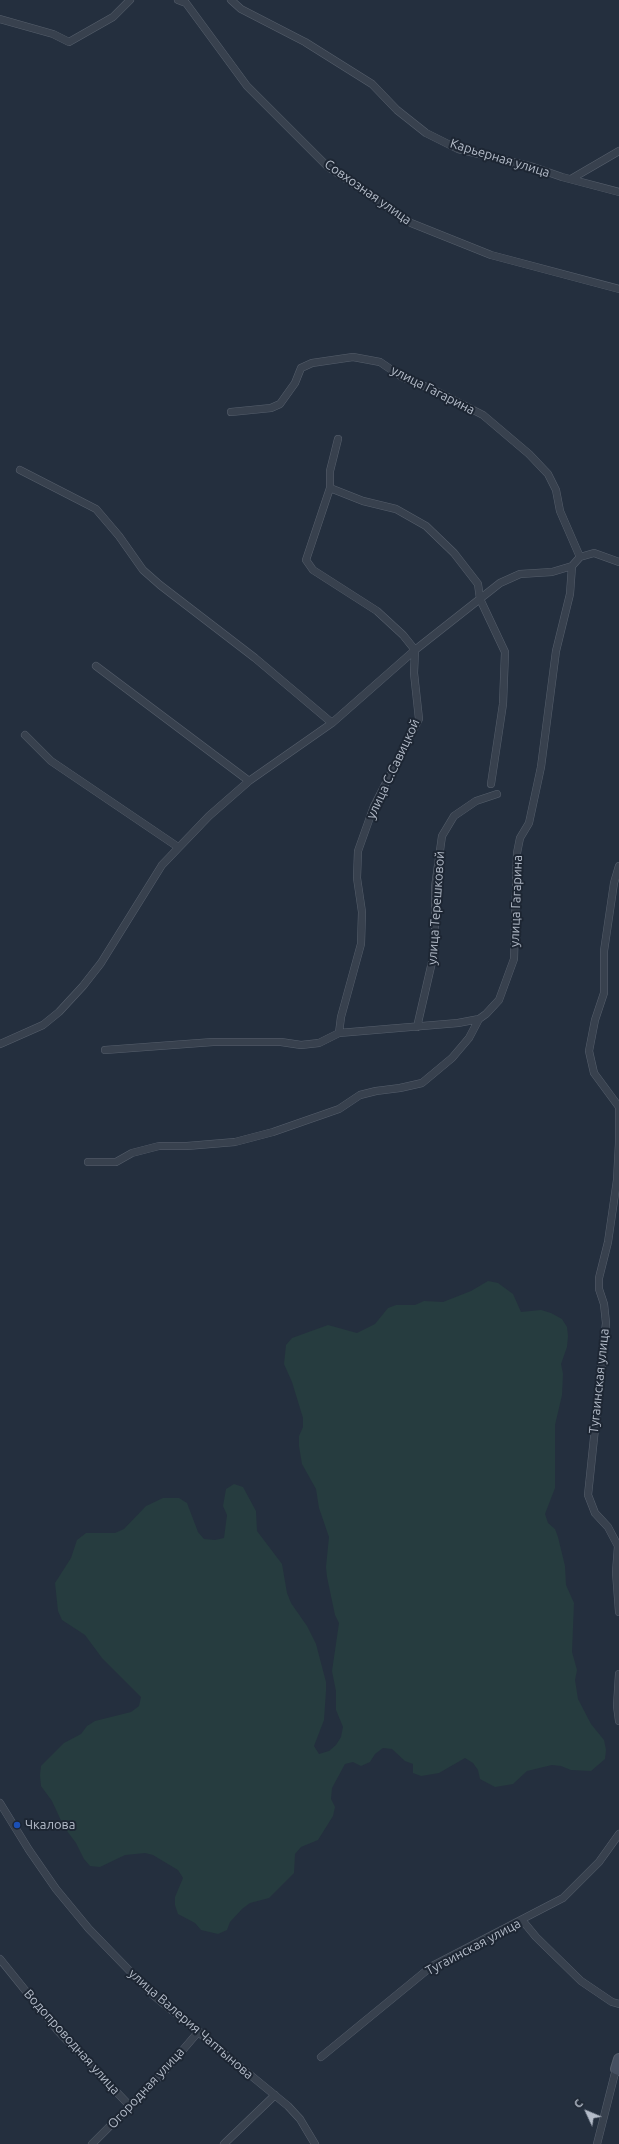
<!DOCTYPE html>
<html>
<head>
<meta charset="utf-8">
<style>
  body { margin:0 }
  #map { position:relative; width:619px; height:2144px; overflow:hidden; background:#242f3e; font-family:Ubuntu,sans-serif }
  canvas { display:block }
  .north { position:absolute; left:567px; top:2092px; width:40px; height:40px; -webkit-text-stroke:3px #1d2633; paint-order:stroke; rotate:314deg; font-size:11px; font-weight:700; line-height:16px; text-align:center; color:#b4bcc9 }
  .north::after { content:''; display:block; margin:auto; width:14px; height:18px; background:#b4bcc9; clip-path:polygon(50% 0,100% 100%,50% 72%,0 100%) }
</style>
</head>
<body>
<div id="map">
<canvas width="619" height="2144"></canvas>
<div class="north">С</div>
</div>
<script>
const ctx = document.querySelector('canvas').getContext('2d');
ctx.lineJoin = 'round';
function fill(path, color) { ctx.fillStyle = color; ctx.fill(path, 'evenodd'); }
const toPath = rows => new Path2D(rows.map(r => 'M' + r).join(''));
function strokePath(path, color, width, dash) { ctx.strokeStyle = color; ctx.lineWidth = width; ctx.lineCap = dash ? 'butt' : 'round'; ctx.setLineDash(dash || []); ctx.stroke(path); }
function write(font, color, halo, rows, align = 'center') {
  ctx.font = font + ' Ubuntu,sans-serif'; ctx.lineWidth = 4; ctx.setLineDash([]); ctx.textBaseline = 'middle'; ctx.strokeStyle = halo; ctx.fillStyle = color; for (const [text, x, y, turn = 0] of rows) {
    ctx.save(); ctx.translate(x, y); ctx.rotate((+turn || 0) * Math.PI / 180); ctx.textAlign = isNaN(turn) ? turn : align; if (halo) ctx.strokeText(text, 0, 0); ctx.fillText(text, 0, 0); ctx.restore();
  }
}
fill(toPath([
  [488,1281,498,1283,513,1294,521,1312,541,1310,551,1313,562,1319,567,1327,568,1336,567,1347,561,1364,563,1374,562,1395,555,1425,555,1488,545,1514,548,1523,555,1529,558,1537,565,1566,566,1585,574,1603,572,1652,577,1670,575,1680,578,1699,591,1724,604,1740,606,1750,605,1759,591,1771,571,1770,561,1766,552,1765,527,1771,513,1784,495,1787,480,1779,478,1770,473,1763,465,1758,439,1773,421,1776,413,1773,413,1764,405,1761,392,1749,383,1748,375,1754,370,1762,361,1766,353,1762,345,1764,332,1788,331,1799,335,1807,333,1816,318,1840,301,1847,295,1854,294,1873,269,1898,250,1903,242,1909,230,1922,227,1930,218,1934,201,1930,195,1923,178,1914,175,1905,175,1897,183,1878,178,1870,153,1855,145,1853,125,1855,100,1867,90,1866,84,1859,76,1843,64,1827,52,1801,41,1786,40,1775,41,1766,64,1743,81,1734,87,1726,95,1721,131,1712,139,1706,141,1697,102,1658,85,1635,62,1620,58,1611,55,1583,71,1558,77,1540,86,1533,115,1533,124,1529,146,1506,163,1498,179,1498,187,1503,198,1532,204,1539,215,1540,224,1538,227,1515,223,1506,226,1489,234,1484,243,1487,256,1511,257,1531,282,1564,287,1593,291,1603,307,1626,316,1644,326,1682,326,1691,324,1720,314,1746,319,1754,329,1751,336,1745,341,1737,343,1727,336,1710,336,1691,332,1671,339,1623,335,1615,327,1577,326,1567,329,1537,319,1508,316,1489,302,1464,299,1446,299,1436,303,1427,303,1418,292,1382,284,1364,286,1345,292,1338,328,1325,357,1333,375,1324,388,1308,396,1305,415,1305,424,1301,443,1302,471,1291]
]), '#263c3f');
const street = toPath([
  [178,0,186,3,247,86,328,167,411,223,491,255,619,289],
  [231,0,241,9,305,42,372,84,397,110,426,133,458,149,533,167,562,177,619,192],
  [0,19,53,34,69,42,113,17,130,0],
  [571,179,619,151],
  [231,412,271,408,280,404,295,383,301,368,312,363,353,357,380,362,402,377,434,390,483,415,529,454,548,474,556,490,560,511,580,557],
  [338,439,330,471,330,488,306,560,313,570,377,611,403,635,415,650,414,673,419,719,374,806,358,851,357,878,362,912,361,944,341,1017,339,1033],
  [20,470,96,509,119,536,143,570,160,585,255,658,332,723],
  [330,488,363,501,396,509,426,526,454,553,478,584,480,599,505,652,503,704,491,784],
  [96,666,249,781],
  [25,735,51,761,178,847],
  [619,866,614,883,604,951,604,993,595,1020,589,1051,594,1073,619,1107,619,1143],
  [417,1027,435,949,435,887,442,836,454,816,476,801,497,794],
  [0,1044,43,1025,59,1012,83,986,101,963,162,865,209,816,249,781,332,723,415,650,500,583,520,574,552,572,572,566,580,557,594,553,619,562],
  [105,1050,213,1042,281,1042,301,1045,319,1043,339,1033,458,1023,479,1019,486,1014,499,1000,514,959,517,853,520,838,529,823,541,767,556,651,570,594,572,566],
  [619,1143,617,1180,608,1242,599,1278,599,1289,604,1304,606,1323,588,1495,595,1513,608,1527,618,1546,616,1572,619,1612],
  [88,1162,116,1162,132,1153,159,1146,187,1146,235,1142,273,1132,339,1109,360,1095,376,1091,400,1088,422,1083,452,1058,469,1038,479,1019],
  [619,1674,617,1706,619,1721],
  [0,1803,29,1850,56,1889,89,1929,153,1995,288,2106,300,2119,315,2144],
  [522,1920,536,1937,581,1981,612,2002,619,2004],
  [0,1959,58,2031,130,2106],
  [321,2057,432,1966,563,1898,599,1862,619,1834],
  [92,2144,164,2072,199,2031],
  [224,2144,275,2095],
  [597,2144,616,2069]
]);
const secondary = toPath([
  [619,2059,616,2069,619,2070]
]);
strokePath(street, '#565f6c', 8);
strokePath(secondary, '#565f6c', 12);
strokePath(street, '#38414e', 7);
strokePath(secondary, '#465061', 10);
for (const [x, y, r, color] of [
  [17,1825,4,"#1a4fb4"]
]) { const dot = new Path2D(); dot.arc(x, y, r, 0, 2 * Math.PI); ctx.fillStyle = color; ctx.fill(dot); strokePath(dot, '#1d2633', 1.5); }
write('13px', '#b4bcc9', '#1d2633', [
  ["Карьерная улица",500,158,17],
  ["Совхозная улица",368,192,35],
  ["улица Гагарина",433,390,27],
  ["улица С.Савицкой",393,769,-65],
  ["улица Гагарина",516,901,-88],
  ["улица Терешковой",436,908,-86],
  ["Тугаинская улица",599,1381,-84],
  ["Тугаинская улица",473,1947,-28],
  ["улица Валерия Чаптынова",191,2024,41],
  ["Водопроводная улица",72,2042,48],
  ["Огородная улица",146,2088,-47]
]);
write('13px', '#b4bcc9', '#1d2633', [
  ["Чкалова",25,1825]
], 'left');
</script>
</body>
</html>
